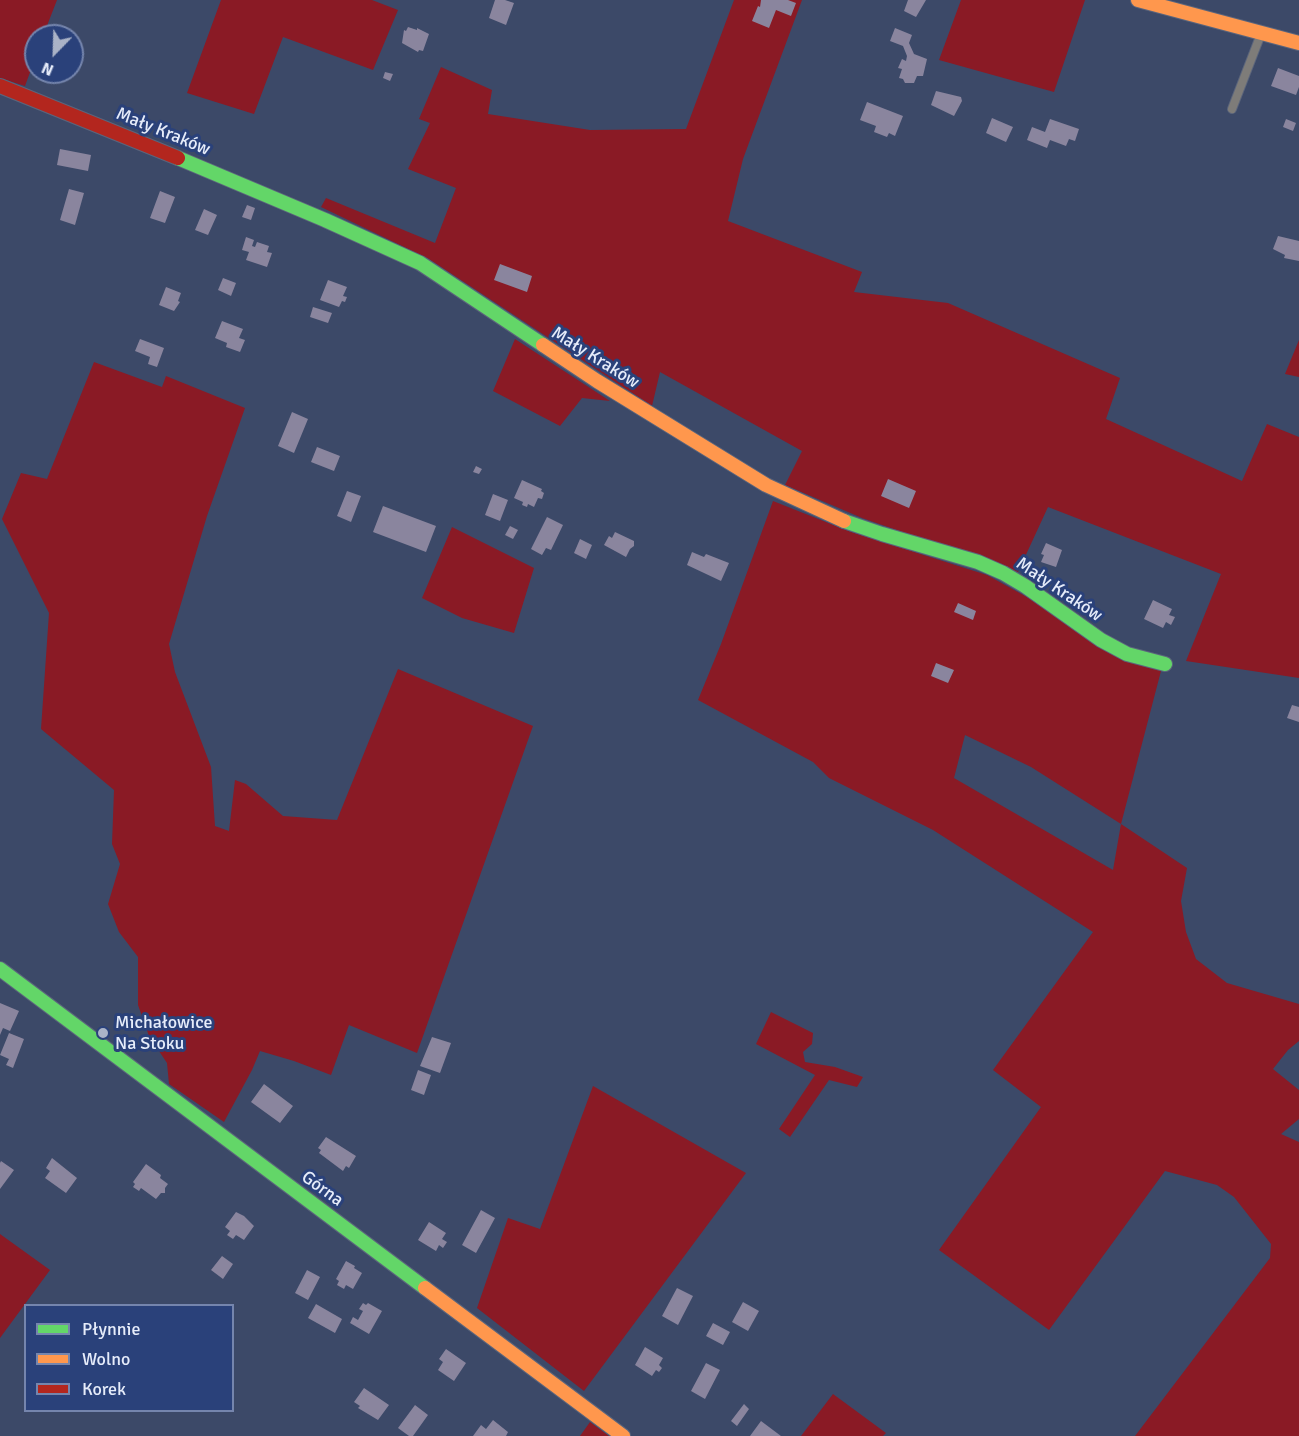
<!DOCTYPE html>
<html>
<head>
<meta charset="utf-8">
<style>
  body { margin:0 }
  #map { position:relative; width:1299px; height:1436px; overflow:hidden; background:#3c4968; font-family:Signika,sans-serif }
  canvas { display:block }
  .legend { position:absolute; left:24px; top:1304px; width:210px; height:108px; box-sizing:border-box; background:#2a417a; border:2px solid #7585ad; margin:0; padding:8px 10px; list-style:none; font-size:18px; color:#e6ecfa }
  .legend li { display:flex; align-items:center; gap:12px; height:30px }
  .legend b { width:30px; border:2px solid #7585ad }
  .north { position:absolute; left:24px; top:24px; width:60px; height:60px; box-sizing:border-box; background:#2a417a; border:2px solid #7585ad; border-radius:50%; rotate:203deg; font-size:16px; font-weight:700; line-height:24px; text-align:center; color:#e6ecfa }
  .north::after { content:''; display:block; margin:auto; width:21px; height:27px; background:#aab3c7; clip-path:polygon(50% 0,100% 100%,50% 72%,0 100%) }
</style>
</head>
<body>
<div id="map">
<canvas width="1299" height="1436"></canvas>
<ul class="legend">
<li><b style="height:8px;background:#63d668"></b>Płynnie</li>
<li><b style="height:8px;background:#ff974d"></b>Wolno</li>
<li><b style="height:8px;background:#b3261e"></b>Korek</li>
</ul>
<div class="north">N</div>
</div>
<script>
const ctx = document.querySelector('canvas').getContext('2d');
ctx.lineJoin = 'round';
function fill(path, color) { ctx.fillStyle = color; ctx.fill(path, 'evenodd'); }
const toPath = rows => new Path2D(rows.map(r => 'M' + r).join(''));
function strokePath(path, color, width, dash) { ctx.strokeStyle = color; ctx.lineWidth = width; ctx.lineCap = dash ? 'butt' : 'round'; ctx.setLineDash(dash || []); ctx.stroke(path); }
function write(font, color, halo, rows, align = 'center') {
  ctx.font = font + ' Signika,sans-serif'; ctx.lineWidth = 6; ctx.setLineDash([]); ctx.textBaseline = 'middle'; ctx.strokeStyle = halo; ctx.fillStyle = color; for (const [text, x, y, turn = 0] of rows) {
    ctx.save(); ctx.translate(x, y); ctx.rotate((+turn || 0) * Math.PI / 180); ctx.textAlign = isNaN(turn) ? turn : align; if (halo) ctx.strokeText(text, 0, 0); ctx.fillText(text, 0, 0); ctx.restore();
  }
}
fill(toPath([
  [0,0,57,0,43,36,36,36,36,56,25,86,0,78],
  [221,0,372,0,398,10,373,70,283,37,254,114,187,93],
  [734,0,802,0,743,159,728,221,862,272,854,292,948,303,1120,378,1106,419,1242,481,1267,424,1299,437,1299,678,1186,661,1221,574,1048,507,1018,572,862,518,785,485,802,451,660,372,652,406,429,259,321,207,326,198,435,243,456,188,408,169,430,123,419,119,441,67,492,90,488,114,590,130,686,129],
  [961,0,1085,0,1054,92,939,60],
  [515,339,610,401,582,398,560,426,493,391],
  [1299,340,1299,377,1285,374],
  [94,362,162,387,166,376,245,408,207,516,169,644,175,672,211,767,215,826,229,831,235,780,246,784,283,816,337,820,398,669,533,726,417,1053,349,1025,331,1075,294,1061,260,1051,252,1070,224,1122,169,1084,167,1063,149,1036,138,1005,138,957,119,932,108,904,120,864,112,844,114,790,41,729,49,613,2,519,21,473,47,479],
  [773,501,851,532,987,575,1161,671,1121,824,1187,868,1181,901,1186,932,1196,959,1227,983,1299,1004,1299,1041,1288,1050,1273,1069,1299,1090,1299,1119,1281,1134,1299,1142,1299,1436,1135,1436,1270,1258,1271,1244,1234,1197,1217,1185,1165,1171,1049,1330,939,1250,1041,1107,993,1070,1093,932,933,830,829,778,813,762,698,700,721,644],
  [965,735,1031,767,1121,824,1113,870,954,778],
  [452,527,534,568,514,633,462,618,422,598],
  [771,1012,813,1033,812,1044,803,1052,805,1062,835,1067,863,1077,857,1087,829,1080,790,1137,779,1129,815,1075,756,1044],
  [593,1086,746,1173,584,1391,477,1308,508,1218,540,1229],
  [0,1234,50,1270,0,1338],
  [833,1394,886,1433,883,1436,801,1436],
  [590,1422,609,1436,580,1436]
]), '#8a1a25');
fill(toPath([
  [495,0,505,0,514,3,506,25,489,18],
  [761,0,788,0,796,3,791,16,776,10,769,28,752,21,758,6,760,7],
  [908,0,926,0,916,17,904,11],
  [408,27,417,30,417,28,429,34,423,51,419,50,418,52,402,43,404,30,406,31],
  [895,28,912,35,909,43,914,54,927,59,923,76,917,76,914,83,905,83,903,79,899,78,902,69,898,68,902,59,906,61,907,56,903,46,890,41],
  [1278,68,1299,76,1299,87,1296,95,1271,86],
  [385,72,393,74,390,81,383,78],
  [936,91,961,97,962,101,954,116,931,105],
  [867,102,903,116,895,136,889,133,887,137,874,132,876,126,860,120],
  [992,118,1013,127,1006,142,986,133],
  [1050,119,1079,129,1075,141,1069,139,1066,146,1050,140,1047,148,1027,140,1032,127,1045,132],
  [1286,119,1296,123,1293,131,1283,127],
  [60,149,91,155,88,171,57,165],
  [69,189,84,193,75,225,60,220],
  [160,191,175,197,165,223,150,218],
  [247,205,255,208,251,220,242,217],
  [204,209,217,215,208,235,195,230],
  [1278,236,1299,241,1299,261,1284,258,1285,255,1273,249],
  [246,237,254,240,252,246,255,247,257,242,269,246,267,252,272,253,267,267,246,260,249,252,242,250],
  [500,264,532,276,527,292,494,280],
  [223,278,236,283,231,296,218,290],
  [328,280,347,287,343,296,347,297,345,302,342,301,339,307,320,300],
  [166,287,181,293,178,301,180,302,174,311,159,305],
  [313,307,332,313,328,323,310,317],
  [222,321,243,329,239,338,245,340,240,352,226,347,227,343,215,338],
  [140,339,164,348,157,367,148,364,150,357,135,351],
  [292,412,308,419,294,453,278,446],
  [317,447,340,456,334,471,311,462],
  [476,466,482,469,479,474,473,472],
  [888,479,916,491,909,508,881,496],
  [522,480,542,489,541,491,544,493,542,499,538,498,534,507,528,504,527,507,522,505,523,502,514,498],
  [347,491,361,496,351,522,337,516],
  [493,494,508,500,500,521,485,515],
  [383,506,436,526,426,552,373,532],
  [547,517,563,525,551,550,546,548,542,555,531,549],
  [510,526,518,530,513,539,505,535],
  [615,532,634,541,634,546,630,549,626,557,604,545,609,536,612,538],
  [580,539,592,545,586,559,574,553],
  [1046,543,1062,550,1056,567,1041,562,1044,555,1041,554],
  [692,552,704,557,706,554,729,563,721,581,687,565],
  [1153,600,1172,609,1169,615,1175,617,1171,625,1166,622,1163,628,1144,619],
  [958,603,976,611,973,620,954,612],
  [936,663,954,670,948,683,931,676],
  [1292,705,1299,707,1299,722,1287,718],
  [0,1003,19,1011,10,1031,3,1028,0,1035],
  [9,1033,24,1039,13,1068,6,1065,9,1059,0,1055],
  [432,1037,451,1043,440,1073,420,1066],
  [418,1070,431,1075,424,1095,411,1090],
  [264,1084,293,1106,280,1123,251,1102],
  [326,1137,356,1156,349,1168,346,1166,343,1171,319,1153,321,1150,318,1148],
  [52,1158,77,1178,66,1193,45,1178,50,1171,46,1168],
  [1,1161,14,1170,0,1189,0,1163],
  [146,1164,161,1175,160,1178,168,1184,165,1188,165,1193,161,1193,156,1199,141,1188,139,1191,133,1187,135,1184,133,1182],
  [481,1210,495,1218,476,1253,462,1245],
  [236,1212,244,1216,254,1226,244,1240,236,1235,233,1239,227,1235,230,1231,225,1227],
  [429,1222,446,1233,442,1239,447,1242,443,1248,439,1245,436,1251,418,1240],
  [222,1256,233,1264,223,1279,211,1270],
  [346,1261,355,1266,354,1268,362,1273,353,1289,346,1285,344,1289,337,1285,339,1281,336,1279],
  [307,1270,320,1277,308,1300,295,1293],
  [677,1288,693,1296,678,1325,662,1316],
  [743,1302,759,1311,748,1331,732,1322],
  [363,1303,366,1305,368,1303,382,1311,369,1334,350,1323,353,1317,358,1320,363,1311,359,1309],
  [316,1304,342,1319,335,1333,308,1318],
  [713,1323,730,1332,723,1345,706,1336],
  [645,1347,663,1358,659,1365,662,1368,659,1372,656,1370,652,1376,635,1365],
  [446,1349,466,1363,454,1381,438,1370,443,1362,439,1359],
  [706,1363,720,1370,705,1399,691,1391],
  [364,1388,389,1405,378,1420,358,1408,360,1406,354,1402],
  [744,1404,749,1409,737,1426,731,1421],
  [415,1405,428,1415,413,1436,409,1436,398,1428],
  [493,1420,508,1432,506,1436,473,1436,481,1425,486,1429],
  [761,1421,781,1436,750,1436]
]), '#8a859e');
const lane = toPath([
  [1232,109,1261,34]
]);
const fast = toPath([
  [178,158,325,220,420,263,543,345],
  [844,521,882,534,978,562,1003,573,1025,586,1101,640,1127,654,1165,664],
  [0,969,425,1288]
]);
const slow = toPath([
  [1138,0,1299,43],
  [543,345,597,381,766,485,844,521],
  [425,1288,623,1436]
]);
const jam = toPath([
  [0,86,178,158]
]);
strokePath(lane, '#5b657c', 10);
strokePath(fast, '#5b657c', 16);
strokePath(slow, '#5b657c', 16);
strokePath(jam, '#5b657c', 16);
strokePath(lane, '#7e7c79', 8);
strokePath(fast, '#63d668', 14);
strokePath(slow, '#ff974d', 14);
strokePath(jam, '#b3261e', 14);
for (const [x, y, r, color] of [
  [103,1033,6,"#aab3c7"]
]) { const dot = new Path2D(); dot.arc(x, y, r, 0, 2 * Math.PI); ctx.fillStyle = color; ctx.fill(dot); strokePath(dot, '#2a417a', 2); }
write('18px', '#e6ecfa', '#2a417a', [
  ["Mały Kraków",163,132,22],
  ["Mały Kraków",595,358,32],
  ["Mały Kraków",1059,590,34],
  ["Górna",322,1189,36]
]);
write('18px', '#e6ecfa', '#2a417a', [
  ["Michałowice",115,1023],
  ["Na Stoku",115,1044]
], 'left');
</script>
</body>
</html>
